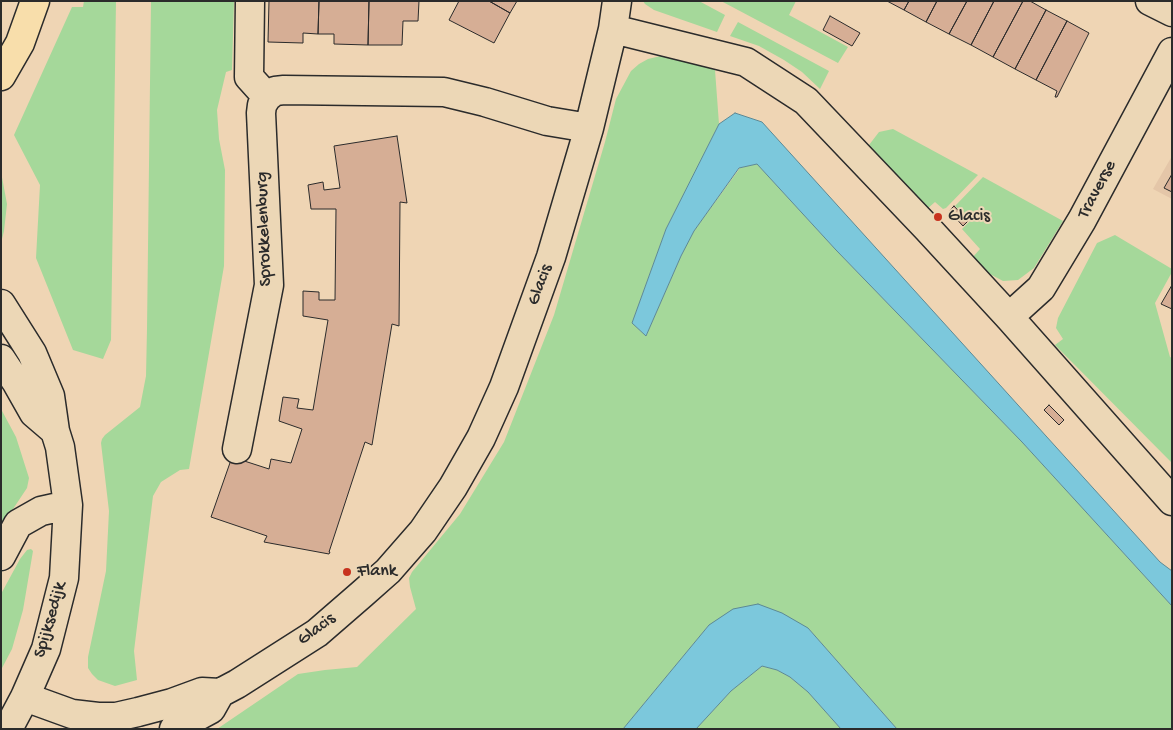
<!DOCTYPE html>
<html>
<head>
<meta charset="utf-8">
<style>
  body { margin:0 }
  #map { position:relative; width:1173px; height:730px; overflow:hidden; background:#efd5b4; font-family:"Gochi Hand",sans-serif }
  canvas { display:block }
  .frame { position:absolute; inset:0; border:2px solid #2b2b2b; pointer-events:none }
</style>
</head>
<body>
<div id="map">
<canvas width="1173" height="730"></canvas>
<div class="frame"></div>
</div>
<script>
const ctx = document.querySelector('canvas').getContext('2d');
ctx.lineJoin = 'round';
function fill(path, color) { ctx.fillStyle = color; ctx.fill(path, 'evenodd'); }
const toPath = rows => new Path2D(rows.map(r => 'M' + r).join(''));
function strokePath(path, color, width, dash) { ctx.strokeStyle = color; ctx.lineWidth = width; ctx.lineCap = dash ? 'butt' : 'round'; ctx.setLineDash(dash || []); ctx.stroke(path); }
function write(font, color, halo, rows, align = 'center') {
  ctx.font = font + ' "Gochi Hand",sans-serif'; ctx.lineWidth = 4; ctx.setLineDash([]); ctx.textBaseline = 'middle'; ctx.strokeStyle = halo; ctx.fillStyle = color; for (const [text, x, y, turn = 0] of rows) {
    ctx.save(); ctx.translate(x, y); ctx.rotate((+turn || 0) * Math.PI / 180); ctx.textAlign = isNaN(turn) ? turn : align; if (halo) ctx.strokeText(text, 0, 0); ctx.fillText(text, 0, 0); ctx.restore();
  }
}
fill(toPath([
  [1172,156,1172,199,1153,189]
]), '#e4c6a8');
fill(toPath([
  [84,1,116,1,111,340,103,359,73,350,36,258,40,185,14,135,72,7,83,7],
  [151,1,234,1,232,70,226,72,217,110,219,139,225,170,224,266,189,469,180,470,161,482,153,496,134,651,137,680,115,686,98,680,92,674,88,668,88,657,106,571,109,511,101,443,102,439,105,435,140,407,146,376,147,329],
  [643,1,699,1,725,15,717,32,654,10,645,4],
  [721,1,796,1,789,15,848,47,838,63],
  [738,22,829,71,820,89,802,72,784,60,759,46,730,36],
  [665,55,684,57,715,70,719,124,666,229,632,323,646,336,681,256,694,231,740,168,757,164,836,250,1022,442,1172,606,1172,729,897,729,808,628,709,625,623,729,217,729,298,674,325,670,357,667,416,609,410,587,409,578,412,572,460,514,504,442,554,315,605,142,616,99,631,71,639,64,648,59],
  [893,129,978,175,946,208,943,209,935,202,927,209,869,145,879,132],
  [1,172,7,204,4,231,1,243],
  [983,177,1063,221,1034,268,1018,280,1003,281,988,273,972,258,980,249,962,229,970,221,955,206],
  [1115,235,1172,269,1172,272,1155,303,1170,357,1172,358,1172,463,1055,345,1063,339,1056,328,1058,318,1097,243],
  [1,409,16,437,29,478,27,488,1,527],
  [31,549,33,551,23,610,12,649,1,670,1,594,20,559,27,550],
  [762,666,777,670,790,677,808,692,841,729,696,729,731,691]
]), '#a5d89a');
const water = toPath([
  [735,113,762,122,1160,562,1172,571,1172,606,1022,442,836,250,757,164,739,168,694,231,681,256,646,336,632,323,666,229,719,124,735,113],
  [758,604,782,613,808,628,897,729,841,729,808,692,790,677,777,670,762,666,731,691,696,729,623,729,709,625,733,609,758,604]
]);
fill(water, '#7cc8dc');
strokePath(water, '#5c8995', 1);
const building = toPath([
  [269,1,319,1,318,34,303,33,303,43,268,42,269,1],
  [319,1,369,1,368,45,334,44,334,34,318,34,319,1],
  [369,1,419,1,418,21,403,21,402,45,368,45,369,1],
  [459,1,489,1,510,13,494,43,449,20,459,1],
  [489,1,517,1,510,13,489,1],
  [887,1,909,1,904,10,887,1],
  [909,1,937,1,926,22,904,10,909,1],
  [937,1,967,1,949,34,926,22,937,1],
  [967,1,994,1,971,45,949,34,967,1],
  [994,1,1023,1,993,57,971,45,994,1],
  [1023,1,1030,1,1046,10,1015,69,993,57,1023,1],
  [1046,10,1067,21,1036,80,1015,69,1046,10],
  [830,16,860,33,852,46,823,30,830,16],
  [1067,21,1089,33,1057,97,1055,97,1057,91,1036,80,1067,21],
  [397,136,407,203,400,202,399,326,392,324,372,445,365,442,329,552,330,552,329,554,264,542,267,536,211,517,232,457,269,469,271,459,291,463,302,429,279,421,283,397,299,399,297,408,313,410,328,320,303,316,303,291,319,292,319,300,335,300,336,209,311,209,308,185,323,182,324,190,340,188,334,146,397,136],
  [1172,174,1172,192,1164,188,1172,174],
  [954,206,968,221,963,226,949,211,954,206],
  [1172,285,1172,309,1161,304,1172,285],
  [1049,405,1064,420,1059,425,1044,410,1049,405]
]);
fill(building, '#d6ae95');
strokePath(building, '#2b2b2b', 1);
const minor = toPath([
  [250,1,249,77,267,97],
  [1150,1,1172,12],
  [613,29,746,62,806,101,927,228,1009,317,1172,501],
  [1,304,32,353,50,396,55,431,60,447,68,505,64,578,46,649,25,697,8,729],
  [1009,317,1041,288,1082,220,1172,52],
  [1,359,17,383,34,413,55,431],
  [237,449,269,285,261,113,262,105,267,97,275,91,284,90,444,92,485,102,547,121,589,128],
  [1,556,18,524,41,511,68,505],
  [25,697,72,714,98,717,116,717,138,712,172,703,202,692,220,693],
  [174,729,211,709,220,693,237,684,317,633,362,594,388,571,423,531,453,487,481,438,504,387,551,257,589,128,613,29,617,1]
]);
const major = toPath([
  [1,76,20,43,35,1]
]);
strokePath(minor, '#2b2b2b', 31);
strokePath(major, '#2b2b2b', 31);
strokePath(minor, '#ecd7b6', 28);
strokePath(major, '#f8deab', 28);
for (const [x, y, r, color] of [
  [938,217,5,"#c8321e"],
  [347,572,5,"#c8321e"]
]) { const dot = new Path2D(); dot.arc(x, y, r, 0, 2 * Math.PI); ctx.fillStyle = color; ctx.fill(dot); strokePath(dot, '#ecd7b6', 2); }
write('18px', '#2b2b2b', '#ecd7b6', [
  ["Traverse",1098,190,-62],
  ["Sprokkelenburg",265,229,-92],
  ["Glacis",541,285,-70],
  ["Spijksedijk",51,620,-74],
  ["Glacis",317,630,-37]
]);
write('18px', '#2b2b2b', '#ecd7b6', [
  ["Glacis",948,217],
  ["Flank",357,572]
], 'left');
</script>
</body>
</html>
